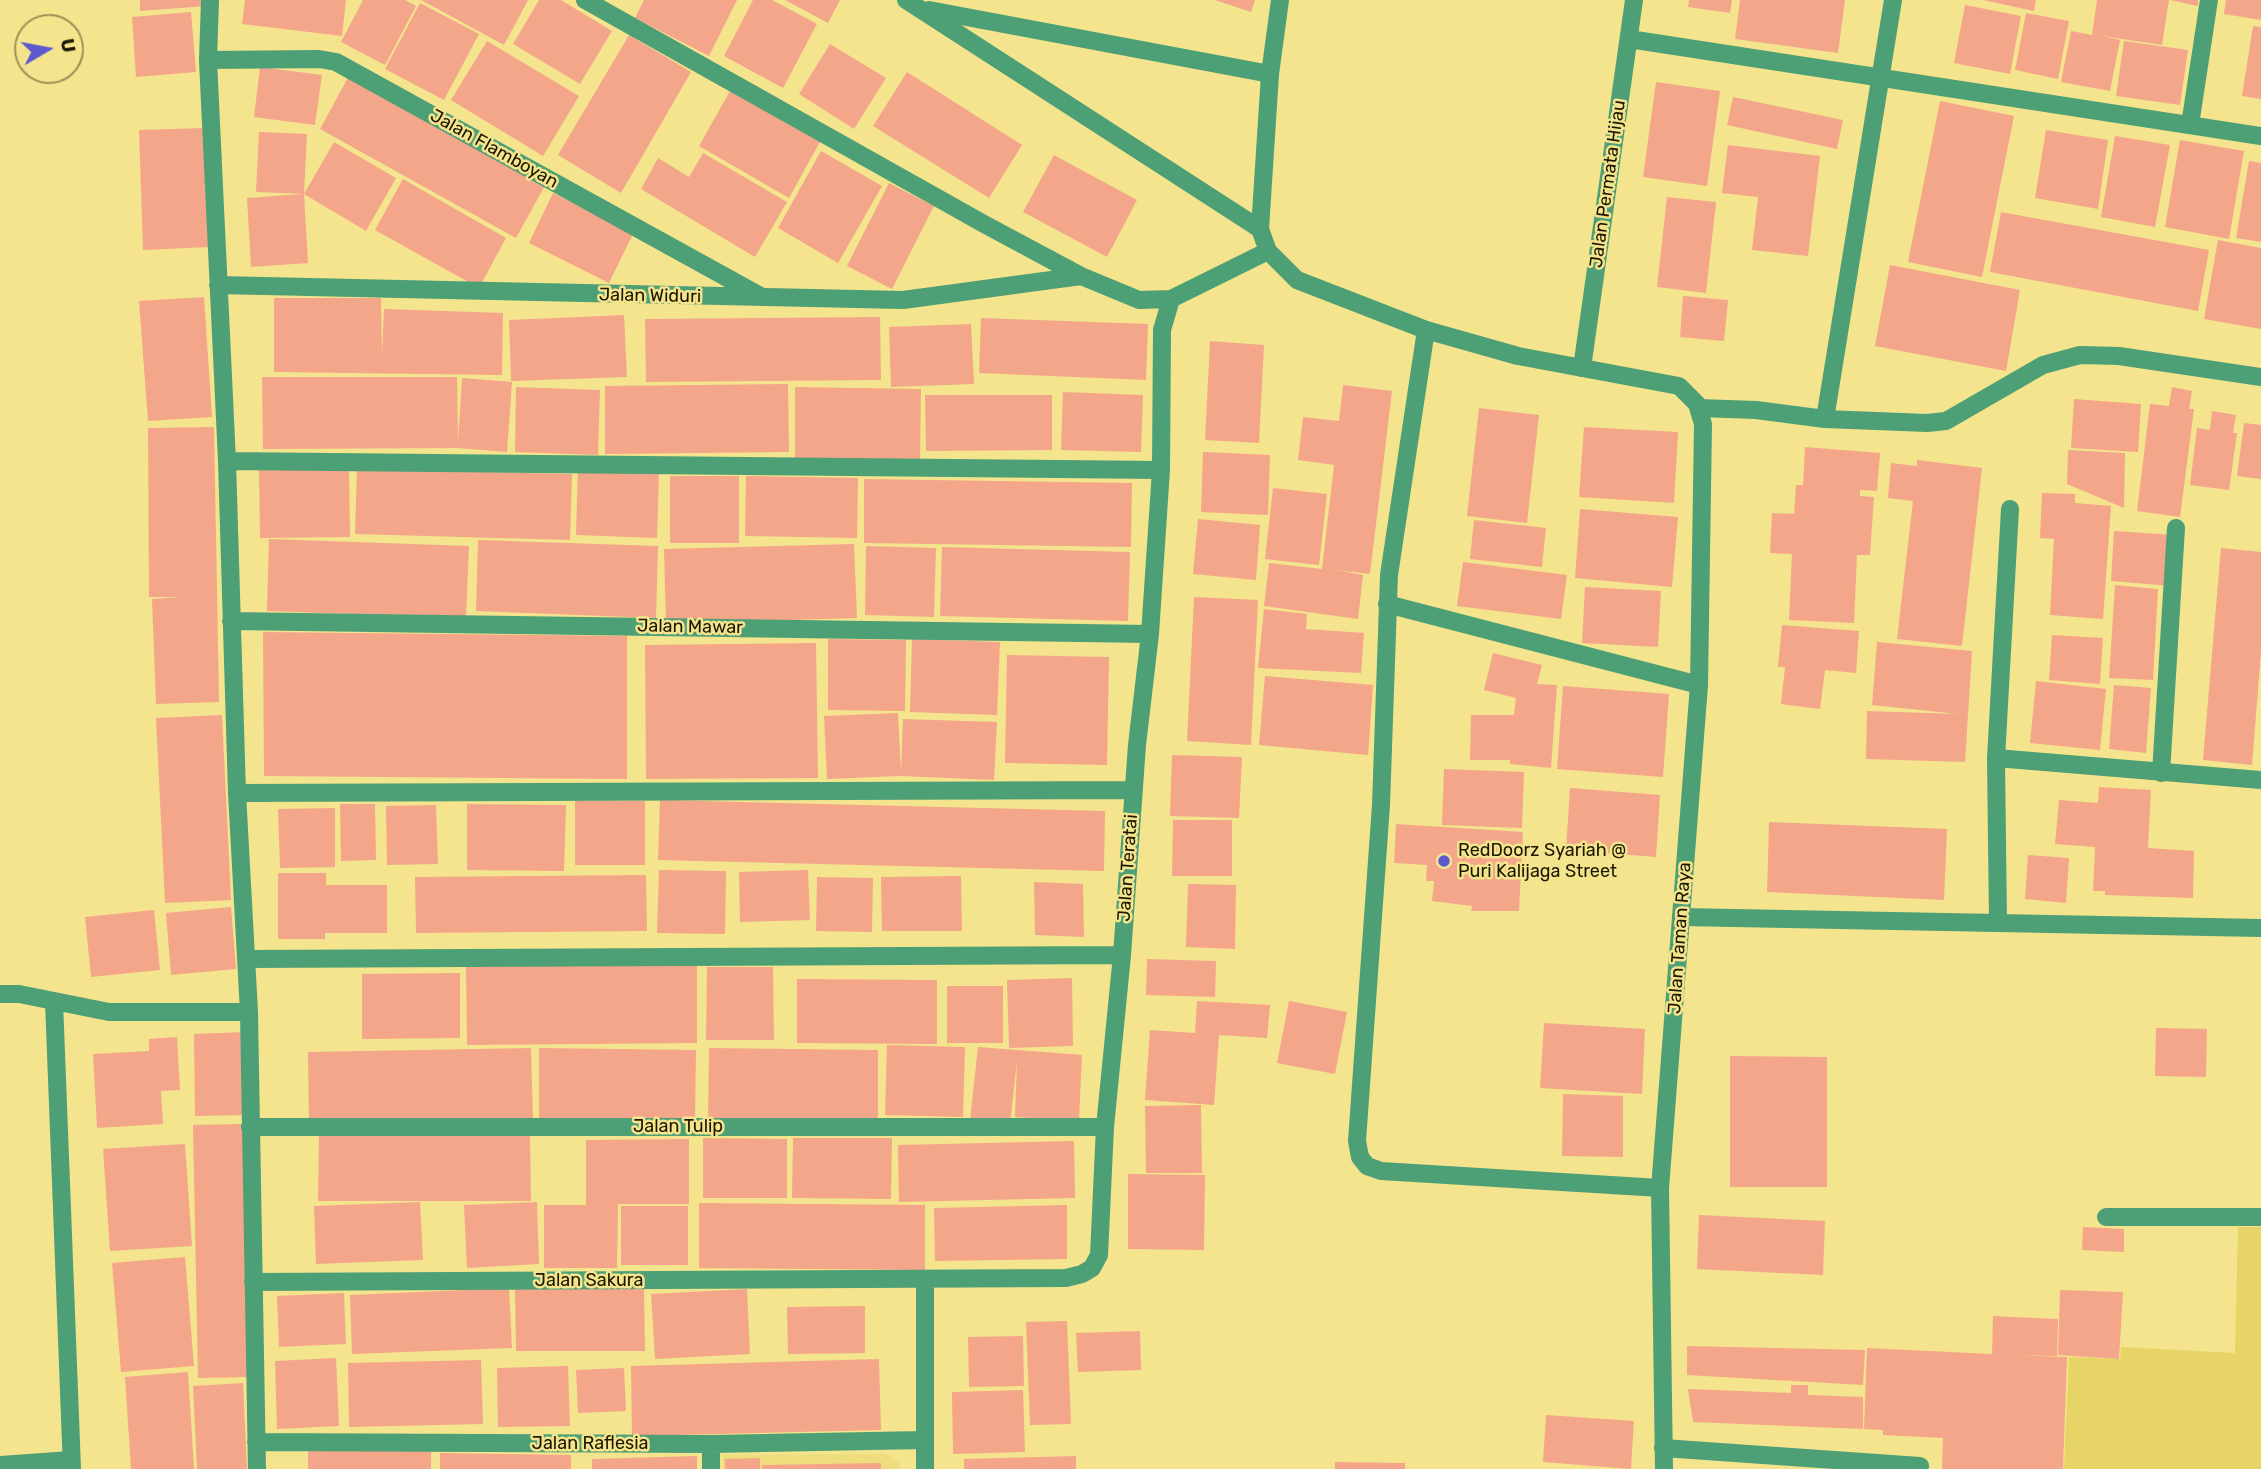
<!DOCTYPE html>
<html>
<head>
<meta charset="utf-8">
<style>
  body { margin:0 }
  #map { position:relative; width:2261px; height:1469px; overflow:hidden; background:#f3e48d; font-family:Rubik,sans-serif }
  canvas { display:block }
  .north { position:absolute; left:14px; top:14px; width:70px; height:70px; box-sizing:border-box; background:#f3e48d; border:2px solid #9d9255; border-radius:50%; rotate:80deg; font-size:19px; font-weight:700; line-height:28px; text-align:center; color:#1c1700 }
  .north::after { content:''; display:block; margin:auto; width:24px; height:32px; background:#5b58d0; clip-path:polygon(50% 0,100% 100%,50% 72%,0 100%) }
</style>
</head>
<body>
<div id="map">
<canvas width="2261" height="1469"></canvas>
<div class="north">U</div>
</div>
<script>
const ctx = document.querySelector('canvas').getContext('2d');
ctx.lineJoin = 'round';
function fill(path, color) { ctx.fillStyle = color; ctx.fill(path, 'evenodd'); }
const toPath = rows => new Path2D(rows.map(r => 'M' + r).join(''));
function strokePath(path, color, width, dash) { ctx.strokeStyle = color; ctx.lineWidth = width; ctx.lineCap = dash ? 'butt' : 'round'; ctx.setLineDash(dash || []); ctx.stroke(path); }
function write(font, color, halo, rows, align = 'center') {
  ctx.font = font + ' Rubik,sans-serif'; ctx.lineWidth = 5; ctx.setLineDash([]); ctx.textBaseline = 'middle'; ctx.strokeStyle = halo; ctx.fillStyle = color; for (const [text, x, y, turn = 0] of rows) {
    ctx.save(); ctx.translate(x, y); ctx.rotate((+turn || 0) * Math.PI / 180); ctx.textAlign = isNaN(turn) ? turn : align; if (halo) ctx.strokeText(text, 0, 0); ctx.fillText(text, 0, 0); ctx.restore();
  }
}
fill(toPath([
  [885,1454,900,1463,900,1469,723,1469,723,1455]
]), '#eddd7c');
fill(toPath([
  [2238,1227,2261,1227,2261,1469,2064,1469,2069,1357,2120,1359,2121,1347,2235,1353]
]), '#e6d467');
fill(toPath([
  [140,0,207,0,207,6,140,11],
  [245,0,346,0,342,36,242,24],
  [363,0,405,0,416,6,385,65,341,42],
  [421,0,528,0,504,45],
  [539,0,561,0,612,31,580,84,513,44],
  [644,0,737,0,709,56,635,18],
  [753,0,772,0,817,24,783,88,724,56],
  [785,0,840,0,828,23],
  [1215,0,1255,0,1251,12],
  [1689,0,1732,0,1730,13,1688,7],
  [1740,0,1845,0,1838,53,1735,39],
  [1983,0,2036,0,2034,11],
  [2097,0,2169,0,2162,45,2102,36,2120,40,2110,91,2061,82,2071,31,2092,35],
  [2170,0,2198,0,2198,6],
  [2226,0,2261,0,2261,20,2224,14],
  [420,3,479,34,444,100,385,69],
  [1965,5,2021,16,2010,74,1954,63],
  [191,12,196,72,136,77,132,17],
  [2026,13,2069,21,2058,79,2015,70],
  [2253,26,2261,27,2261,99,2242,96],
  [629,35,691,72,621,193,558,155],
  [487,41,579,96,543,156,451,100],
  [2124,41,2188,50,2180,105,2116,96],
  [830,44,886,78,854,129,799,94],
  [260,67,322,75,315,125,254,117],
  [907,72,1022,145,989,198,873,126],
  [350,74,547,182,516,238,320,129],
  [1656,82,1720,91,1707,186,1643,177],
  [730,91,820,142,789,198,699,146],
  [1733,97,1843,120,1837,149,1727,125],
  [1940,101,2014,116,1982,277,1908,262],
  [205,128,209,247,143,250,139,130],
  [2046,130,2108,140,2098,209,2035,198],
  [259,132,307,134,304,194,334,142,396,178,366,231,304,194,308,263,251,267,247,198,304,194,256,192],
  [2115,136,2170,145,2155,227,2101,217],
  [2180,140,2244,151,2229,239,2165,227],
  [1728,145,1820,156,1808,256,1752,250,1758,197,1722,193],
  [821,151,882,186,838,263,778,228],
  [703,153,787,202,755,257,641,189,658,158,689,177],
  [1054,155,1137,200,1107,257,1023,212],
  [2249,161,2261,163,2261,242,2236,238],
  [403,179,506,238,479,288,375,230],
  [889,183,934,206,892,289,847,266],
  [553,193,633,234,609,283,529,243],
  [1667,197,1716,202,1706,293,1657,287],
  [2001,212,2209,250,2198,311,1990,272],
  [2218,240,2261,248,2261,329,2204,319],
  [1890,265,2020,290,2006,371,1875,346],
  [1683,296,1728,300,1724,341,1680,337],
  [204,297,212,417,148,421,139,301],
  [274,298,381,298,382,354,384,309,503,313,502,375,274,372],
  [624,315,627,377,511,381,509,320],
  [880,317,881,380,646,382,645,319],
  [981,318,1148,324,1146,380,979,373],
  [971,324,974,384,891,387,889,327],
  [1210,341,1264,345,1259,443,1205,440],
  [262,377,457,377,458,441,462,378,512,382,507,452,457,448,263,449],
  [788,384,789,452,605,454,605,386],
  [1343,385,1392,391,1370,574,1336,570,1363,575,1358,619,1264,606,1269,563,1322,569,1334,465,1298,460,1303,417,1339,421],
  [516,387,600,390,598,455,515,452],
  [795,387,921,389,920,460,795,458],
  [2172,387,2192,391,2189,409,2194,409,2180,517,2137,511,2150,404,2169,406],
  [1063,392,1143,395,1141,452,1061,450],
  [925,395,1052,395,1052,450,926,451],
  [2074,399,2141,404,2138,452,2071,448],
  [1479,408,1539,415,1527,523,1467,516],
  [2212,411,2236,415,2233,433,2237,433,2229,490,2190,485,2197,428,2210,430],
  [2244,423,2261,425,2261,479,2237,476],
  [214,427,219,702,156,704,152,599,181,597,149,597,148,428],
  [1584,427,1678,432,1674,503,1579,497],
  [1805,447,1880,453,1877,491,1860,490,1860,496,1874,497,1870,555,1857,555,1854,623,1789,620,1792,554,1770,553,1772,513,1794,514,1796,485,1803,485],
  [2068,450,2125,453,2124,508,2067,484],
  [1203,452,1270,455,1268,515,1201,512],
  [1917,460,1982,468,1962,646,1897,639,1913,501,1888,498,1891,463,1917,466],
  [349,469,350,537,260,538,259,470],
  [357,469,572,474,570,540,355,534],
  [578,469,659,472,657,538,576,535],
  [670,476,739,476,739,543,670,543],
  [746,476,858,478,857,538,745,536],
  [864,479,1132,483,1131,547,864,543],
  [1273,488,1327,494,1319,565,1265,559],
  [2042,493,2075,494,2075,503,2111,506,2103,619,2050,615,2054,539,2040,538],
  [1580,509,1678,517,1672,587,1575,578],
  [1198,519,1260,525,1256,580,1193,574],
  [1474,520,1546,528,1542,567,1470,559],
  [2114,531,2174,535,2171,586,2111,581],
  [269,539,469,546,466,618,267,611],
  [478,540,658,546,656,618,476,611],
  [854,544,857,618,666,624,664,549],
  [866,546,936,548,934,617,865,615],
  [942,547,1130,552,1128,621,940,616],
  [2221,548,2261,552,2261,652,2252,765,2203,760],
  [1463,562,1567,575,1561,619,1457,606],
  [2115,585,2158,589,2153,680,2109,678],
  [1585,587,1661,591,1658,647,1582,643],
  [1194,597,1258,600,1251,745,1187,741],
  [1264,609,1307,614,1306,629,1364,633,1361,673,1258,668],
  [1782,625,1859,631,1856,673,1825,670,1820,709,1781,704,1785,667,1778,667],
  [263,632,627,636,627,779,264,776],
  [2052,635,2103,638,2100,684,2049,680],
  [828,639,906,640,905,711,828,710],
  [912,639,1000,642,997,715,910,712],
  [1877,642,1972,651,1965,762,1866,759,1867,711,1958,714,1872,705],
  [816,643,818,778,646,779,645,645],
  [1493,653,1542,665,1537,684,1557,685,1551,768,1510,764,1510,760,1470,760,1471,715,1514,715,1516,698,1484,690],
  [1007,655,1109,657,1107,765,1005,763],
  [1265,676,1373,685,1368,755,1259,745],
  [2036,681,2106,689,2100,750,2030,743],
  [2114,685,2151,688,2146,753,2109,749],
  [1563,686,1669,694,1663,777,1557,769],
  [898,713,901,772,903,719,997,722,994,780,901,776,827,779,824,716],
  [222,715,231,900,165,903,156,718],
  [1172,755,1242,757,1239,818,1170,816],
  [1444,769,1524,772,1522,828,1442,825],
  [2099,787,2151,790,2148,848,2194,851,2193,898,2105,895,2105,891,2093,891,2095,847,2055,844,2059,800,2098,803],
  [1570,788,1660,795,1656,857,1566,850],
  [660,800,1105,811,1104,871,658,860],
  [575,801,645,801,645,865,575,865],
  [340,804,375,804,376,860,341,861],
  [467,804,566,805,564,871,467,870],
  [436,805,438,864,387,865,386,806],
  [335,808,335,867,280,868,278,809],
  [1173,820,1232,820,1232,876,1172,876],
  [1769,822,1947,829,1944,900,1767,892],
  [1396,824,1523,832,1519,911,1471,911,1472,906,1432,901,1434,881,1426,881,1427,865,1394,863],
  [2028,855,2069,858,2066,903,2025,899],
  [659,870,726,871,725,934,657,933],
  [808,870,810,920,740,922,739,872],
  [278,873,326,873,326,885,387,885,387,933,325,933,325,939,278,939],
  [646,875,647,931,416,933,415,877],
  [961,876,962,931,882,931,881,877],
  [817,877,873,878,872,932,816,931],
  [1034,882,1083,884,1084,937,1035,935],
  [1188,884,1236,885,1235,949,1186,947],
  [231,907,236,969,171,975,166,913],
  [154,910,160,970,91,977,85,917],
  [1147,959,1216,961,1215,997,1146,995],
  [697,965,697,1043,467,1045,466,966],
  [707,967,773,967,774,1040,706,1040],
  [460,973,460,1038,362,1039,362,974],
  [1072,978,1073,1046,1009,1048,1007,980],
  [797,979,937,980,937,1044,797,1043],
  [947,986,1003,986,1003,1043,947,1043],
  [1197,1001,1270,1005,1267,1038,1219,1035,1214,1105,1145,1100,1150,1030,1195,1033],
  [1289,1001,1347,1012,1335,1074,1277,1063],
  [1544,1023,1645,1029,1642,1094,1540,1088],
  [2156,1028,2207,1029,2206,1077,2155,1076],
  [245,1032,247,1115,195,1116,194,1034],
  [177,1037,180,1090,161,1091,163,1124,97,1128,93,1054,149,1051,149,1039],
  [887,1045,965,1047,963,1117,885,1115],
  [978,1047,1082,1055,1079,1121,1015,1117,1017,1061,1010,1125,970,1120],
  [531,1048,533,1121,309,1124,308,1052],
  [539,1048,696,1050,695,1120,539,1118],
  [709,1048,878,1050,878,1122,708,1120],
  [1730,1056,1827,1057,1827,1187,1730,1187],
  [1563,1094,1623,1096,1623,1157,1562,1156],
  [1201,1105,1202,1173,1146,1173,1145,1106],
  [244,1124,249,1377,198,1378,193,1125],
  [319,1134,530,1134,531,1201,318,1201],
  [703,1138,787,1139,787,1198,703,1198],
  [793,1138,892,1138,891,1199,792,1198],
  [689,1139,689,1204,618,1204,617,1268,544,1268,544,1205,586,1205,586,1140],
  [1074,1141,1075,1198,899,1202,898,1145],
  [185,1144,192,1246,110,1251,103,1149],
  [1128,1174,1205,1175,1204,1250,1128,1249],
  [420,1202,423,1260,316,1264,314,1206],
  [537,1202,539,1264,467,1268,464,1205],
  [699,1203,925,1205,925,1270,699,1268],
  [1067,1205,1067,1259,935,1261,934,1208],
  [621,1206,688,1206,688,1265,621,1265],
  [1699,1215,1825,1221,1823,1275,1697,1269],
  [2083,1227,2124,1229,2124,1252,2082,1250],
  [185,1257,194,1366,121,1372,112,1263],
  [509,1288,512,1348,352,1354,350,1295],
  [515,1289,644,1289,645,1351,516,1351],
  [747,1289,750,1354,655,1359,651,1294],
  [2060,1290,2123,1292,2119,1359,2058,1355],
  [344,1293,346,1344,279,1347,277,1296],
  [865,1306,865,1353,788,1354,787,1307],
  [1993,1316,2058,1319,2057,1356,2011,1355,2067,1357,2063,1469,1942,1469,1943,1438,1883,1435,1883,1430,1864,1429,1867,1348,1992,1354],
  [1067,1321,1071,1424,1030,1425,1026,1322],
  [1140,1331,1141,1370,1078,1372,1076,1333],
  [1023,1336,1024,1386,969,1387,968,1337],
  [1687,1346,1865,1350,1863,1385,1687,1375],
  [336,1358,339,1426,277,1429,275,1361],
  [879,1359,881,1430,632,1436,631,1366],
  [481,1360,483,1424,349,1427,348,1363],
  [568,1366,570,1426,498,1427,497,1368],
  [624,1368,626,1411,578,1413,576,1370],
  [188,1372,194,1469,131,1469,125,1377],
  [243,1383,247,1469,197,1469,193,1386],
  [1791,1385,1808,1385,1808,1395,1863,1397,1863,1429,1693,1422,1688,1389,1791,1393],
  [1023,1390,1025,1452,953,1454,952,1392],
  [1546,1415,1634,1421,1631,1469,1543,1462],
  [431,1450,431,1469,308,1469,308,1451],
  [440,1453,571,1455,571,1469,440,1469],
  [697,1456,697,1469,592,1469,592,1459],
  [1076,1456,1076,1469,964,1469,964,1459],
  [760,1458,760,1469,725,1469,725,1459],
  [1335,1462,1405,1463,1405,1469,1335,1469],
  [881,1463,881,1469,762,1469,762,1465]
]), '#f4a68b');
strokePath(toPath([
  [1663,1448,1920,1466]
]), '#4d9f76', 18);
strokePath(toPath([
  [210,0,208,60,227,461,237,793,249,1012,257,1469],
  [585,0,984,224,1081,276,1139,300,1171,299,1268,251],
  [906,0,1260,229],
  [929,10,1270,74],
  [1629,39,2261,136],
  [208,60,319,59,336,62,762,297],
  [2190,125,2209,0],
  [218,285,903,300,1081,276],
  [1426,330,1389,575,1381,805,1357,1141,1360,1157,1367,1166,1381,1171,1660,1188],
  [1582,368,1634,0],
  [1699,408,1756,410,1825,419,1927,423,1946,421,2043,365,2080,355,2119,356,2261,377],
  [1825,419,1893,0],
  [227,461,1161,470],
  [2010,509,1996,758,2261,780],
  [1387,604,1699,685],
  [231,621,1150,634],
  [1996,758,1998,923],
  [2161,773,2176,528],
  [237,793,1134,790],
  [1681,917,2261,928],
  [246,959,1122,955],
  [0,994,19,994,109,1012,249,1012],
  [54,1001,72,1469],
  [250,1127,1105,1127],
  [2106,1217,2261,1217],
  [925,1280,925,1469],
  [253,1282,1066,1278,1082,1274,1092,1268,1099,1255,1105,1127,1122,955,1137,745,1150,634,1161,470,1162,330,1171,299],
  [256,1442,711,1444,924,1440],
  [711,1444,711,1469],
  [0,1465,71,1460]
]), '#4d9f76', 18);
strokePath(toPath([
  [1280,0,1270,74,1260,229,1268,251,1297,280,1426,330,1518,356,1679,386,1697,404,1703,424,1699,685,1660,1188,1664,1469]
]), '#4d9f76', 18);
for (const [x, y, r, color] of [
  [1444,861,7,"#5b58d0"]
]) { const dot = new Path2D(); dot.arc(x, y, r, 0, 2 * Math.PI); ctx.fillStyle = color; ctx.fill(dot); strokePath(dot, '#f3e48d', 2.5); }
write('18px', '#1c1700', '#f3e48d', [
  ["Jalan Flamboyan",494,149,29],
  ["Jalan Permata Hijau",1608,184,-82],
  ["Jalan Widuri",650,296,1],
  ["Jalan Mawar",690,627,1],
  ["Jalan Teratai",1128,868,-86],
  ["Jalan Taman Raya",1680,938,-86],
  ["Jalan Tulip",678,1127],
  ["Jalan Sakura",589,1281],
  ["Jalan Raflesia",590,1444]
]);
write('18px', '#1c1700', '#f3e48d', [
  ["RedDoorz Syariah @",1458,851],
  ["Puri Kalijaga Street",1458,872]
], 'left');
</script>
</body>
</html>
